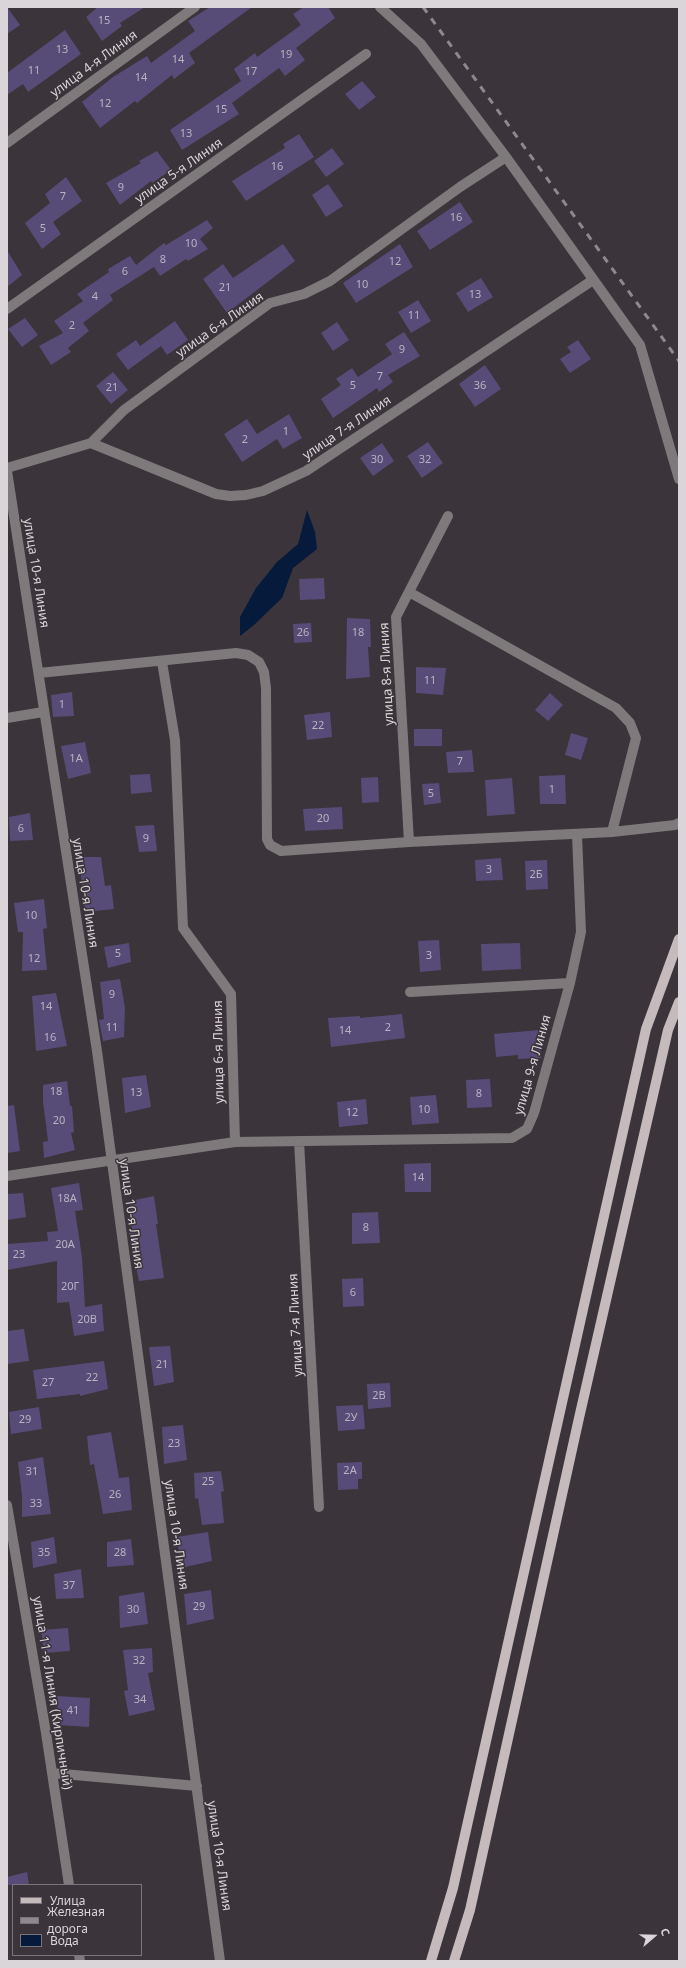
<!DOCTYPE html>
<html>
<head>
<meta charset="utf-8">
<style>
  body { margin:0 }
  #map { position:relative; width:686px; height:1968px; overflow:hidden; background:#3b343a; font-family:"Noto Sans",sans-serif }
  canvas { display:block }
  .frame { position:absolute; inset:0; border:8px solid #dad5d9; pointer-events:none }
  .legend { position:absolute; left:12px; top:1884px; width:130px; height:72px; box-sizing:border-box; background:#3b343a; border:1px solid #7b747a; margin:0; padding:5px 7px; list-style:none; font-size:12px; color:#dad5d9 }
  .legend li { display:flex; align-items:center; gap:8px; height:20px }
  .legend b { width:20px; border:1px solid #7b747a }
  .north { position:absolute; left:634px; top:1916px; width:40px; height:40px; -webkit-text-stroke:3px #3b343a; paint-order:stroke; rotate:70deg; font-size:11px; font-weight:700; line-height:16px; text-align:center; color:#dad5d9 }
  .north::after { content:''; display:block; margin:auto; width:14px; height:18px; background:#dad5d9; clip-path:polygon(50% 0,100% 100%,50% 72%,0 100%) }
</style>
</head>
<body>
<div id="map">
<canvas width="686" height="1968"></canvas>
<div class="frame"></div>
<ul class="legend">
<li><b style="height:5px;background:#c5bbbd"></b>Улица</li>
<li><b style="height:5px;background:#8f898e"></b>Железная дорога</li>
<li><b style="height:11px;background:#061a3b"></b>Вода</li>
</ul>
<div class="north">С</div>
</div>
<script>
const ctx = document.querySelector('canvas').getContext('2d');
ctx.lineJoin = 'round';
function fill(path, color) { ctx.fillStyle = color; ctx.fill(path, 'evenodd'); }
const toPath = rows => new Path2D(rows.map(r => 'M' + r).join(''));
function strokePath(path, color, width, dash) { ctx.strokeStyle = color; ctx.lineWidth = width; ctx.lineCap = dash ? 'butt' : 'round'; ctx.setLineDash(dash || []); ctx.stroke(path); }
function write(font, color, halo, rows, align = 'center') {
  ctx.font = font + ' "Noto Sans",sans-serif'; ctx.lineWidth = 3; ctx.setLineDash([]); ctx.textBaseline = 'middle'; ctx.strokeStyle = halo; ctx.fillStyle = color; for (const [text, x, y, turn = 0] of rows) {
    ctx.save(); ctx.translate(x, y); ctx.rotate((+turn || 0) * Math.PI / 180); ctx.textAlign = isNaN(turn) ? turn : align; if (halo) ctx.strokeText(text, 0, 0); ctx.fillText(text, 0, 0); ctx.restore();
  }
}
fill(toPath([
  [307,510,315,532,317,549,293,568,282,598,255,624,240,636,240,617,256,588,277,562,298,544]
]), '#061a3b');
fill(toPath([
  [7,7,20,25,7,34],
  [98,7,145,7,120,23,122,26,102,41,86,17],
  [210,7,252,7,189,53,195,63,174,79,172,75,137,103,135,101,100,128,82,102,113,77,147,56,151,63,195,31,188,21],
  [304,7,328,7,335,18,296,48,305,60,285,76,279,68,232,103,239,114,182,150,170,130,241,81,234,69,255,53,257,57,301,25,293,14],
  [65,30,81,54,28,92,23,84,7,95,7,73],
  [362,81,376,97,359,110,345,94],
  [299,134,314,157,246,201,232,181,285,148,283,144],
  [332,148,344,164,326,177,314,161],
  [157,151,171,170,152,183,151,181,120,205,106,183,141,163,139,161],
  [66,177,82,201,53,222,61,234,42,249,25,223,50,203,45,194],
  [328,184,343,206,326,217,312,195],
  [460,202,473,222,430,250,417,231],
  [207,220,213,228,200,239,208,249,188,261,186,259,160,276,154,267,110,295,113,300,83,323,89,331,68,348,71,352,51,365,39,346,63,333,54,321,83,301,77,294,109,272,108,269,130,256,136,265,164,243,166,245],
  [283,244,295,261,227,313,203,279,223,264,233,278],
  [400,244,413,267,356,303,343,283],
  [7,250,22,275,7,287],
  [481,278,493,297,468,312,456,293],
  [418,300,431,321,411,333,398,312],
  [25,318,38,335,22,347,8,329],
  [175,321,188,340,167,355,161,346,128,370,116,354,136,340,140,346],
  [337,322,349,340,333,351,321,333],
  [404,332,420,356,388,375,393,382,379,392,377,388,333,418,321,399,341,385,336,379,352,368,358,377,392,354,385,344],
  [578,340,591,359,570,373,560,359,571,352,567,347],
  [485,365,501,389,475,407,459,384],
  [113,372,128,390,111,404,96,386],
  [289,414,302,438,283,449,277,439,242,462,224,434,247,419,257,434],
  [428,442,443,463,422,478,407,456],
  [382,443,394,461,373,476,360,458],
  [324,578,325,599,300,600,299,579],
  [347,618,370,619,371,647,368,647,370,677,346,679],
  [311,623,312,642,294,643,293,624],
  [416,667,446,668,443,695,416,693],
  [72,692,74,716,53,717,51,695],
  [550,693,563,705,548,721,535,710],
  [330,712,332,737,307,740,304,715],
  [414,729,442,729,442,746,414,746],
  [571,733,588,738,581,760,565,755],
  [85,742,91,773,68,779,61,746],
  [472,750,474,772,448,773,446,752],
  [150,774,152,792,131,794,130,775],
  [565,775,566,804,540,804,539,776],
  [378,777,379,802,362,803,361,778],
  [512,778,515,814,487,816,485,780],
  [439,783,441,803,424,805,422,784],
  [342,807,343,829,305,831,303,809],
  [30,813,33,840,10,841,9,817],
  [154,825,157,851,139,852,135,826],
  [79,857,101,857,105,886,111,885,114,909,85,912],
  [501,858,503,880,476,881,475,860],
  [547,860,548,889,526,890,525,861],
  [44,899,47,928,43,929,47,970,22,971,23,932,18,932,14,903],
  [439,940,441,970,420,972,418,941],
  [129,943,131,962,108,968,104,947],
  [520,943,521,969,482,971,481,944],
  [120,979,125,1008,124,1037,103,1041,99,1020,104,1019,100,982],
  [56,993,67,1046,36,1051,32,996],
  [402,1014,405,1038,331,1047,328,1018,360,1016,360,1018],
  [539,1030,541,1058,518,1059,518,1055,496,1057,494,1034],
  [146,1075,151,1107,125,1113,122,1078],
  [490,1079,492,1107,467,1108,466,1080],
  [67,1081,70,1106,72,1106,74,1132,71,1133,75,1150,44,1158,43,1142,48,1141,43,1102,43,1085],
  [436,1095,439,1123,412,1125,410,1097],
  [366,1099,368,1124,339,1127,337,1102],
  [14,1105,20,1151,7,1153,7,1106],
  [431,1163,431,1192,405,1192,404,1164],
  [79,1183,83,1210,75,1211,82,1257,85,1307,102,1304,104,1331,74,1336,69,1302,57,1303,57,1261,7,1270,7,1244,48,1241,47,1232,58,1231,51,1188],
  [23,1193,26,1217,7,1220,7,1194],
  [154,1196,158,1224,156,1224,164,1278,139,1281,134,1257,133,1257,129,1233,132,1233,130,1201],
  [378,1212,380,1243,352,1244,352,1213],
  [363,1278,364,1306,343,1307,342,1279],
  [24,1329,29,1361,7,1364,7,1331],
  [170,1346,174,1382,154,1386,149,1347],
  [104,1361,108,1389,80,1396,80,1394,37,1399,33,1370],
  [390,1383,391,1407,368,1409,367,1384],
  [363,1405,365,1429,338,1431,336,1406],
  [39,1407,42,1429,11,1434,9,1412],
  [183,1425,187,1460,164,1464,162,1427],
  [111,1432,119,1478,129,1477,132,1510,103,1514,94,1464,90,1465,87,1436],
  [43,1457,51,1514,22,1517,22,1496,18,1462],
  [362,1462,362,1479,358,1479,358,1489,338,1490,337,1463],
  [221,1471,224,1491,221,1492,224,1523,202,1525,198,1498,195,1499,194,1473],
  [208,1532,212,1561,181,1568,177,1537],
  [54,1537,57,1563,33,1568,31,1542],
  [131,1539,134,1565,107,1567,107,1542],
  [81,1569,84,1598,56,1599,54,1574],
  [211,1590,214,1619,187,1625,184,1594],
  [144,1592,148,1624,120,1628,119,1596],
  [68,1628,70,1651,44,1653,41,1630],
  [152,1648,153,1672,148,1673,155,1710,129,1716,124,1691,128,1690,123,1650],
  [57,1696,90,1698,89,1727,58,1725],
  [27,1872,29,1885,7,1885,7,1877]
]), '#574c77');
strokePath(toPath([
  [380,7,421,44,506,157,640,345,679,479],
  [7,143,195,7],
  [7,309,366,54],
  [91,443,216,494,230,496,246,495,263,491,306,471,593,280],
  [7,468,91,443,124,410,270,303,304,294,330,281,460,187,506,157],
  [7,471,97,1051,220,1961],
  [39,673,236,653,248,655,259,662,264,672,266,688,267,839,270,845,281,851,409,842,612,832,636,738,630,723,616,708,409,592],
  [7,718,43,712],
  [612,832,675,825,679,823],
  [409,842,396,617,448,516],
  [410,992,570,983],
  [299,1141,319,1507],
  [235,1142,512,1138,527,1129,534,1113,570,983,581,932,577,835],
  [7,1176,235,1142,231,994,183,928,175,740,162,662],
  [7,1505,46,1733,69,1885],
  [52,1773,197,1786],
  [79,1955,80,1961]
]), '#7e797a', 10);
strokePath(toPath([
  [431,1961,453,1888,646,1029,679,939],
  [454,1961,470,1910,579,1418,668,1030,679,1002]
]), '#c5bbbd', 10);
strokePath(toPath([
  [423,7,679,361]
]), '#8f898e', 3, [7, 7]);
write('11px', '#b9b3c0', null, [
  ["15",104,21],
  ["13",62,50],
  ["19",286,55],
  ["14",178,60],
  ["11",34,71],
  ["17",251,72],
  ["14",141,78],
  ["12",105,104],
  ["15",221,110],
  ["13",186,134],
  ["16",277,167],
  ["9",121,188],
  ["7",63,197],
  ["16",456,218],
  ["5",43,229],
  ["10",191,244],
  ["8",163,260],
  ["12",395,262],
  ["6",125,272],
  ["10",362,285],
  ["21",225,288],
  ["13",475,295],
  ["4",95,297],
  ["11",414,316],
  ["2",72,326],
  ["9",402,350],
  ["7",380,377],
  ["5",353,386],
  ["36",480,386],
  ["21",112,388],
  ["1",286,432],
  ["2",245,440],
  ["30",377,460],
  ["32",425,460],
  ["26",303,633],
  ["18",358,633],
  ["11",430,681],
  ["1",62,705],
  ["22",318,726],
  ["1А",76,759],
  ["7",460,762],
  ["1",552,790],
  ["5",431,794],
  ["20",323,819],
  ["6",21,829],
  ["9",146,839],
  ["3",489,870],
  ["2Б",536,875],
  ["10",31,916],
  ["5",118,954],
  ["3",429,956],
  ["12",34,959],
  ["9",112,995],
  ["14",46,1007],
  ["11",112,1028],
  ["2",388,1028],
  ["14",345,1031],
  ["16",50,1038],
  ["18",56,1092],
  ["13",136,1093],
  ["8",479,1094],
  ["10",424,1110],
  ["12",352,1113],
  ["20",59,1121],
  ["14",418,1178],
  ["18А",67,1199],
  ["8",366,1228],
  ["20А",65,1245],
  ["23",19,1255],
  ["20Г",70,1287],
  ["6",353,1293],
  ["20В",87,1320],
  ["21",162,1365],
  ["22",92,1378],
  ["27",48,1383],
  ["2В",379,1396],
  ["2У",351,1418],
  ["29",25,1420],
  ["23",174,1444],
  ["2А",350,1471],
  ["31",32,1472],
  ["25",208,1482],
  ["26",115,1495],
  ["33",36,1504],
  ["35",44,1553],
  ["28",120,1553],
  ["37",69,1586],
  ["29",199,1607],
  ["30",133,1610],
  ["32",139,1661],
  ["34",140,1700],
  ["41",73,1711]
]);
write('13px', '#dad5d9', '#3b343a', [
  ["улица 4-я Линия",94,64,-36],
  ["улица 5-я Линия",179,171,-35],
  ["улица 6-я Линия",220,325,-35],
  ["улица 7-я Линия",347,428,-34],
  ["улица 10-я Линия",36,573,81],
  ["улица 8-я Линия",387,674,-93],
  ["улица 10-я Линия",85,893,81],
  ["улица 6-я Линия",219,1052,-91],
  ["улица 9-я Линия",533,1065,-74],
  ["улица 10-я Линия",131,1214,82],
  ["улица 7-я Линия",296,1325,-93],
  ["улица 10-я Линия",176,1535,82],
  ["улица 11-я Линия (Кирпичный)",52,1693,81],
  ["улица 10-я Линия",219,1856,82]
]);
</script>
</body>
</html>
